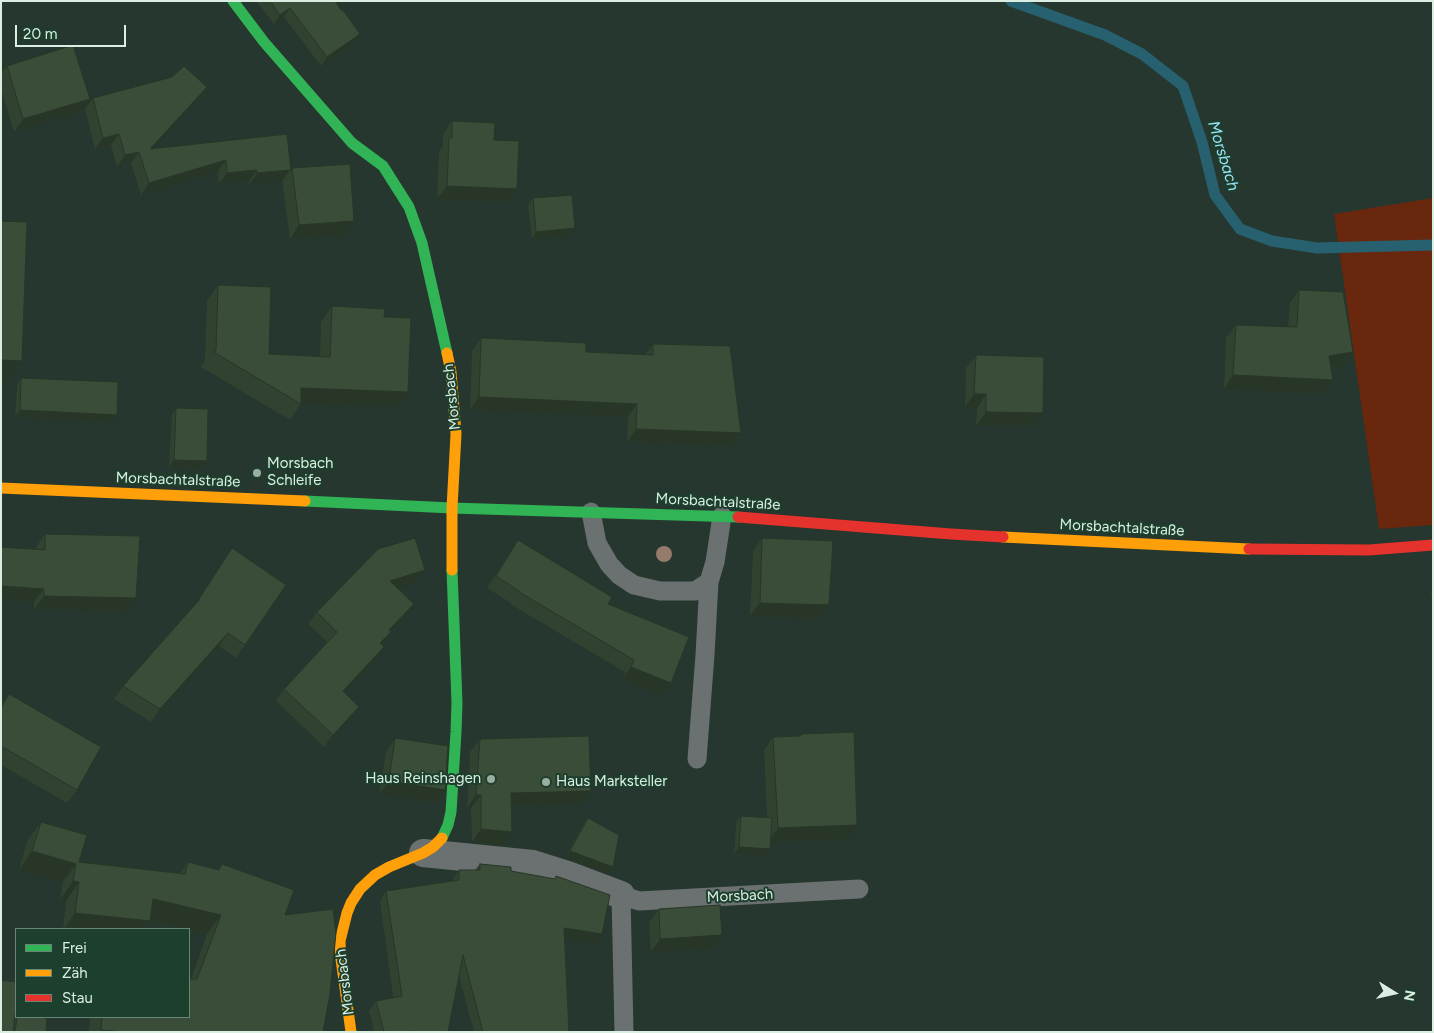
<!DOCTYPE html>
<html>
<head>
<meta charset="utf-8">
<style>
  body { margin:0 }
  #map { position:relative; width:1434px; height:1033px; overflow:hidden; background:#25372e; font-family:Figtree,sans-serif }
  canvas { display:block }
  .frame { position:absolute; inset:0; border:2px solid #dbeee2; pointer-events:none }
  .legend { position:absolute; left:15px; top:928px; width:175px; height:90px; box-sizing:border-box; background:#1d3f2d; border:1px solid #698575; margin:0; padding:6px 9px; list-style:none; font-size:15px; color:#dbeee2 }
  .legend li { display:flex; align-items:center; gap:10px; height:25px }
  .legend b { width:25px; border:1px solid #698575 }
  .north { position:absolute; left:1369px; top:968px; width:50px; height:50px; -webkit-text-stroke:4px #1d3f2d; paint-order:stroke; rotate:100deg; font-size:14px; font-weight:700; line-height:20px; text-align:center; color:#dbeee2 }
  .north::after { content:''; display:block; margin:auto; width:18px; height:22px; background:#dbeee2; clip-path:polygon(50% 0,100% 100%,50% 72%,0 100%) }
  .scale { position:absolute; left:15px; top:25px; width:111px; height:22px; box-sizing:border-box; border:2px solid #dbeee2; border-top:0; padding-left:6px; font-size:15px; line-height:18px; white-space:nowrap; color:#dbeee2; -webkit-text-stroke:4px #1d3f2d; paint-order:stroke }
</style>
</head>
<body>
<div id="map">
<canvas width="1434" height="1033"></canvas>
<div class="frame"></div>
<ul class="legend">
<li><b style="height:6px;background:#30b455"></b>Frei</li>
<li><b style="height:6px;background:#ff9f0a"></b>Zäh</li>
<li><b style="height:6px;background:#e5322d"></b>Stau</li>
</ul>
<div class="north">N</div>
<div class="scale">20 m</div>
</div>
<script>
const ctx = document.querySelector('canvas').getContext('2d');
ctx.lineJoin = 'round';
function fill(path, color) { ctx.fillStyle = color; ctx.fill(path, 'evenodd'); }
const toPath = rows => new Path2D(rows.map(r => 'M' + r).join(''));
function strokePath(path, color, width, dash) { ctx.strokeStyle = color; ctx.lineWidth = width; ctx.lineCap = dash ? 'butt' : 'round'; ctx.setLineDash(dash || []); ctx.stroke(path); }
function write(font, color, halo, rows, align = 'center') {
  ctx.font = font + ' Figtree,sans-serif'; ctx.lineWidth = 4; ctx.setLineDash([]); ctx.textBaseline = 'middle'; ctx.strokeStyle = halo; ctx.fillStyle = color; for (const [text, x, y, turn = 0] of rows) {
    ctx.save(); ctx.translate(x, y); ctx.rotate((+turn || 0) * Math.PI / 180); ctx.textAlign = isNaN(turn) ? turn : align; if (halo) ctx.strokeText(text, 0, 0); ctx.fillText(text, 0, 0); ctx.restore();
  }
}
fill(toPath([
  [1433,198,1433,525,1379,529,1334,214]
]), '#69270e');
strokePath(toPath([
  [1011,1,1105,35,1142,54,1183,86,1202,142,1215,195,1240,229,1272,241,1317,248,1433,245]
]), '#27606e', 11);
strokePath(toPath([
  [591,512,597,543,609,564,619,575,634,585,660,591,695,591,709,582,715,562,722,516],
  [697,759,705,655,709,582],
  [624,1032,621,895,639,901,859,889]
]), '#6b7071', 19);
strokePath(toPath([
  [423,853,533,864,568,875,621,895]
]), '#6b7071', 28);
strokePath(toPath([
  [233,1,264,42,352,143,383,166,409,207,422,243,447,353],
  [305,501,452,508,738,517],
  [442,838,448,825,451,812,456,732,457,703,452,570]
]), '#30b455', 11);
strokePath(toPath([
  [447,353,451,372,456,434,452,508,452,570],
  [1,488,305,501],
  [1003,537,1249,549],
  [351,1032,341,959,340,941,347,913,351,903,360,889,375,875,389,867,423,853,433,847,442,838]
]), '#ff9f0a', 11);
strokePath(toPath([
  [738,517,951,534,1003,537],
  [1249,549,1369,550,1433,545]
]), '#e5322d', 11);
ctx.fillStyle = '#957b6c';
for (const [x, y] of [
  [664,554]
]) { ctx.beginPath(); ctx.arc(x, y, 8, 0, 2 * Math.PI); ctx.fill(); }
fill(toPath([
  [256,1,335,1,354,43,321,66,284,17,274,24],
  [7,66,90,99,81,111,14,132,1,89,1,73],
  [207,87,199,98,152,148,291,170,292,168,345,235,290,239,282,181,249,185,249,181,219,184,218,171,141,195,131,163,117,167,111,145,95,149,85,109,93,98],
  [452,121,494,140,517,189,508,202,437,199,439,151,443,146,443,134],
  [533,198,570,235,532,239,528,205],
  [218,285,269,354,320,356,321,322,332,306,384,317,408,392,397,407,301,404,290,420,201,367,205,360,207,301],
  [1299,290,1353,352,1343,366,1331,368,1333,380,1323,394,1224,389,1226,338,1236,325,1288,327,1290,303],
  [481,338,586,352,645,355,653,344,741,433,731,446,627,442,628,417,470,410,472,351],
  [976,355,1033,426,976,426,977,408,965,407,966,368],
  [21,378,112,422,15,417,17,385],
  [176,408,202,468,169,467,172,415],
  [45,534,136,598,127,611,34,609,34,602,1,600,1,547,36,549,36,547],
  [762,538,820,619,750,616,753,551],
  [518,540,608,604,662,695,622,679,625,672,510,604,511,603,487,588,510,552],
  [232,548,286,585,236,658,219,646,151,722,114,699,123,686,193,608],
  [425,570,416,582,397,588,405,616,391,631,382,645,376,660,344,692,359,707,351,719,324,747,276,701,284,689,327,642,308,624,317,612],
  [1433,590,1433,605,1431,593],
  [9,694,77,790,67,803,1,765,1,706],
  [801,734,848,839,771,842,770,849,765,856,734,854,736,823,741,816,767,818,764,750,773,737,799,736],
  [395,738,445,790,436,803,379,794,386,752],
  [480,739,591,791,581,804,511,806,512,832,503,845,472,842,471,808,467,808,470,752],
  [588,818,608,874,565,858,583,825],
  [41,822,79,862,180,873,188,862,218,870,222,864,285,915,323,1032,89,1032,90,1017,189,1017,191,979,207,934,150,921,144,929,63,929,66,901,60,900,63,882,19,870,27,841],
  [480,864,511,871,595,944,565,939,569,1032,474,1032,459,976,448,1032,374,1032,369,1011,376,1001,393,997,380,901,386,891,452,881,459,870,475,870],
  [659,909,713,948,651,952,649,922],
  [16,1016,16,1017,38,1017,46,1032,1,1032]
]), '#314230');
fill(toPath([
  [290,8,284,17,274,24,280,15],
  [360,34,354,43,321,66,327,57],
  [207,87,199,98,142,160,150,149],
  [90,99,81,111,14,132,23,119],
  [119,134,111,145,95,149,103,138],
  [139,152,131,163,117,167,125,155],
  [226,160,218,171,141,195,149,183],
  [257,170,249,181,219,184,227,173],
  [290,170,282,181,249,185,257,173],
  [447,186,517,189,508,202,437,199],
  [354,221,345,235,290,239,299,225],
  [575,228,570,235,532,239,536,232],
  [1353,352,1343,366,1319,369,1329,356],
  [1,360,22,361,5,385,1,385],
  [1233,375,1333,380,1323,394,1224,389],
  [301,388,408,392,397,407,300,404],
  [974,394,986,394,977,408,965,407],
  [479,397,637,404,628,417,470,410],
  [20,410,117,415,112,422,15,417],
  [986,412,1043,413,1033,426,976,426],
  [636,429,741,433,731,446,627,442],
  [174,460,207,461,202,468,169,467],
  [425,570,416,582,381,594,390,581],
  [1,586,44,589,34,602,1,600],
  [44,596,136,598,127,611,34,609],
  [760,603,829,605,820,619,750,616],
  [414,604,405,616,380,642,389,630],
  [391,632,383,644,371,656,380,643],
  [228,633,219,646,151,722,160,709],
  [384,647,376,660,334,703,343,691],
  [631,667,671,683,662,695,622,679],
  [359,707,351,719,324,747,333,735],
  [389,781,445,790,436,803,379,794],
  [591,791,581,804,501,806,511,793],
  [476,795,481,795,471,808,467,808],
  [857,825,848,839,768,842,778,828],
  [481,829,512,832,503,845,472,842],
  [739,847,770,849,765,856,734,854],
  [32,851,76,864,63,882,19,870],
  [570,851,613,867,608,874,565,858],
  [73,881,79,882,66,901,60,900],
  [153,899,221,915,207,934,139,918],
  [75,913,150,921,144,929,64,929],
  [564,928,602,934,595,944,557,938],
  [722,935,713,948,651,952,660,939],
  [101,1030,125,1032,99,1032]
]), '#283627');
const building = toPath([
  [270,1,335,1,342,11,343,10,360,34,327,57,290,8,280,15,270,1],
  [73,45,90,99,23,119,7,66,73,45],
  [184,66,207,87,150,149,287,134,291,170,257,173,257,170,227,173,226,160,149,183,139,152,125,155,119,134,103,138,93,98,172,77,184,66],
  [452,121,495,123,494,140,519,141,517,189,447,186,449,138,452,138,452,121],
  [350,164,354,221,299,225,292,168,350,164],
  [572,195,575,228,536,232,533,198,572,195],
  [1,221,27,222,22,361,1,360,1,221],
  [218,285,271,287,269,354,330,357,332,306,385,309,384,317,411,318,408,392,301,388,301,404,212,351,216,351,218,285],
  [1299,290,1343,292,1353,352,1329,356,1333,380,1233,375,1236,325,1297,327,1299,290],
  [481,338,586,343,586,352,653,355,653,344,730,346,741,433,636,429,637,404,479,397,481,338],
  [976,355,1044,357,1043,413,986,412,986,394,974,394,976,355],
  [21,378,118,382,117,415,20,410,21,378],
  [176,408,208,409,207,461,174,460,176,408],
  [45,534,140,536,136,598,44,596,44,589,1,586,1,547,45,550,45,534],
  [415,538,425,570,390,581,414,604,389,630,391,632,380,643,384,647,343,691,359,707,333,735,284,689,337,632,317,612,378,549,415,538],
  [762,538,833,541,829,605,760,603,762,538],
  [518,540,612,597,608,604,689,637,671,683,631,667,634,660,519,592,519,591,496,576,518,540],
  [232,548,286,585,245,645,228,633,160,709,123,686,200,599,199,599,232,548],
  [9,694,101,747,77,790,1,746,1,708,9,694],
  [854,732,857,825,778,828,773,737,801,736,801,734,854,732],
  [589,736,591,791,511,793,512,832,481,829,481,795,476,795,480,739,589,736],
  [395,738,448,746,445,790,389,781,395,738],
  [741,816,772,818,770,849,739,847,741,816],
  [588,818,619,835,613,867,570,851,588,818],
  [41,822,87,835,79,862,185,874,188,862,219,870,222,864,294,890,285,915,333,909,336,933,330,994,323,1032,125,1032,101,1030,102,1017,189,1017,189,979,197,979,221,915,153,899,150,921,75,913,79,882,73,881,76,864,32,851,41,822],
  [480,864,511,867,511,871,555,879,556,876,610,895,602,934,564,928,569,1032,483,1032,463,955,448,1032,415,1032,415,1031,410,1032,384,1032,376,1001,402,996,386,891,459,880,459,870,480,870,480,864],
  [720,905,722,935,660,939,659,909,720,905],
  [1,980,16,982,16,1007,13,1032,1,1032,1,980],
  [17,1017,38,1017,47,1018,46,1032,15,1032,17,1017]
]);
fill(building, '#394d38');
strokePath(building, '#283627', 1);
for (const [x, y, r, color] of [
  [257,473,5,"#9baea3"],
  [491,779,5,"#9baea3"],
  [546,782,5,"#9baea3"]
]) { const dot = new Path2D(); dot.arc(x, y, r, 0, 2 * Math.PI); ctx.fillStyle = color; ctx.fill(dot); strokePath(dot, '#1d3f2d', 2); }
write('15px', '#dbeee2', '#1d3f2d', [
  ["Morsbach",452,397,-96],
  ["Morsbachtalstraße",178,480,2],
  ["Morsbachtalstraße",718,502,3],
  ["Morsbachtalstraße",1122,528,3],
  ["Morsbach",740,896,-3],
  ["Morsbach",345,982,-97]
]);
write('15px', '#dbeee2', '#1d3f2d', [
  ["Morsbach",267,464],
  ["Schleife",267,481],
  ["Haus Reinshagen",481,779,"right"],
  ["Haus Marksteller",556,782]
], 'left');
write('italic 16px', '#99e3f9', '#1d3f2d', [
  ["Morsbach",1223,156,73]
]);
</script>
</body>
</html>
